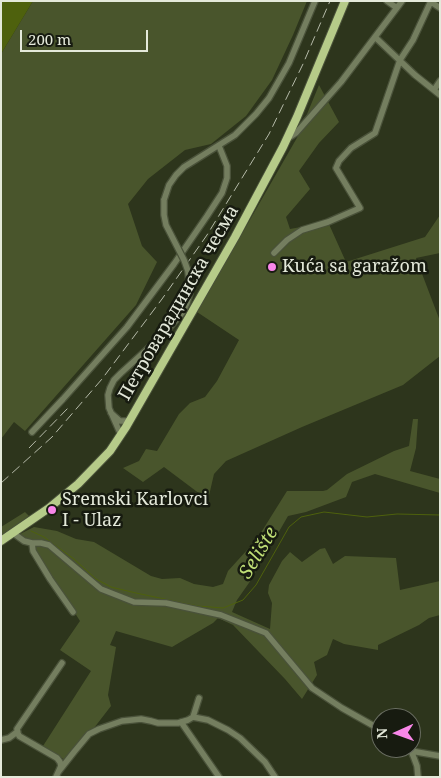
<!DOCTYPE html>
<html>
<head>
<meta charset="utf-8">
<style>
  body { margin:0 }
  #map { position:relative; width:441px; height:778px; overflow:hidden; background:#2d351c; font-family:"Noto Serif",serif }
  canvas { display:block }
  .frame { position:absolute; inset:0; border:2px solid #e4e9da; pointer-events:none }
  .north { position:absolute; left:371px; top:708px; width:50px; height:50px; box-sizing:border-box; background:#171b10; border:1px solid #696d61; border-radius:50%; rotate:268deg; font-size:14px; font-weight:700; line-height:20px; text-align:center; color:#e4e9da }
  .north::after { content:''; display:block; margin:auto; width:18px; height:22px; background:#f987e9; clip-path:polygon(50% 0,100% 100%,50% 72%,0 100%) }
  .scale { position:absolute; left:20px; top:30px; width:128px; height:22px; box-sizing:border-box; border:2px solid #e4e9da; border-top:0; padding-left:6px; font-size:15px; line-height:18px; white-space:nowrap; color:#e4e9da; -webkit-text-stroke:4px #171b10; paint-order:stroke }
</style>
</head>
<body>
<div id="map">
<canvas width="441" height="778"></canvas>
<div class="frame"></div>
<div class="north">N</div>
<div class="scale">200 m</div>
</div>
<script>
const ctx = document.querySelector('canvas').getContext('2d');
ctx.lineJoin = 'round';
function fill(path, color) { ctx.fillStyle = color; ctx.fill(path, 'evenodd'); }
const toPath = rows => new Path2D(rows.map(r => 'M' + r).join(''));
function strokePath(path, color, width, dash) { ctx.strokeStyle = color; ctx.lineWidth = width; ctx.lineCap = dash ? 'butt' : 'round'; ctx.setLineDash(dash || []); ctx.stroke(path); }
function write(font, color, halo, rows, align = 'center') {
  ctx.font = font + ' "Noto Serif",serif'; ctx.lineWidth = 5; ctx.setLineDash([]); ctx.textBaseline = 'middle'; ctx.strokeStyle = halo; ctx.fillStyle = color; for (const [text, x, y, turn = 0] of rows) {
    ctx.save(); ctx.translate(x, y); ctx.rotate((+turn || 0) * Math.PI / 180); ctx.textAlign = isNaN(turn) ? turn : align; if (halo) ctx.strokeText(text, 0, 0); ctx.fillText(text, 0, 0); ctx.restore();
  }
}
fill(toPath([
  [33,1,307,1,293,35,272,80,246,116,211,144,185,150,148,179,128,204,142,246,157,262,136,305,25,431,14,422,1,439,1,54],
  [319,85,339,122,319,143,299,171,310,189,286,217,290,229,328,222,346,262,425,237,440,215,440,253,416,258,440,321,440,356,403,385,302,427,226,461,214,474,208,500,164,467,143,482,123,468,139,461,146,449,157,451,179,414,190,403,205,397,217,381,239,340,197,312,298,136],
  [413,419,418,419,416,448,410,471,440,479,440,493,375,474,352,482,346,497,306,512,288,516,251,580,237,600,232,612,270,629,272,603,268,593,269,585,282,561,290,552,302,562,320,549,325,548,333,564,345,556,396,558,400,590,440,581,440,615,429,618,419,625,378,645,378,650,344,644,333,639,327,655,314,662,317,675,302,699,285,679,233,625,218,618,213,623,172,647,116,631,110,645,116,647,108,695,111,706,94,728,81,740,65,760,43,746,91,671,60,650,80,621,42,562,20,534,34,527,57,531,76,539,94,542,151,576,162,579,180,578,194,584,213,587,223,584,228,571,257,539,287,491,323,491,327,490,347,474,394,451,409,446],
  [25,512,29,516,1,536,1,527]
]), '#49552c');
fill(toPath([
  [1,1,33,1,1,54]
]), '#4e610d');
strokePath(toPath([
  [31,531,44,537,74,559,96,579,111,587,136,593,198,606,223,608,243,600,256,585,289,527,301,517,324,512,367,517,397,514,440,515]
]), '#4e610d', 1);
const minor = toPath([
  [387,1,397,8],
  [431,2,440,8],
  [375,37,415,75,440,95],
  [434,90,440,81],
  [287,139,296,133,341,82,402,1],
  [164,200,169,185,176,175,184,167,235,135,256,114,269,98,289,63,315,1],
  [274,253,287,240,302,230,328,222,360,208,336,168,339,161,351,148,375,133,400,60,413,40,431,1],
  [111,413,120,421,129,421],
  [32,432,63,399,127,327,174,264,207,216,222,193,227,178,227,166,219,146],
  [121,435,109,408,108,395,110,388,114,380,121,373,164,334],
  [13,533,24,541,32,543,41,543,49,545,101,589,134,602,166,603,221,615,266,633,312,688,342,708,381,730],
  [32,543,33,551,50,579,73,612],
  [193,717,199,698],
  [181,722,219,777],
  [1,740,9,738,17,732],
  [406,748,411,751,414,758,417,766,418,777],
  [411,751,440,756],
  [59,771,74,752,89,734,99,729,122,721,132,720,141,719,151,721,158,723,178,723,188,720,193,717,208,720,228,730,240,738,265,762,275,777],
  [56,777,61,766,60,762,57,758,19,736,18,733,17,729,62,663]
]);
const major = toPath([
  [1,541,49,508,78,484,110,451,126,427,235,237,283,147,297,117,345,1]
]);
strokePath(minor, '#4a523a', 8);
strokePath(major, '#4a523a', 10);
strokePath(minor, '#747e5f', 5.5);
strokePath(major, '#b6cb89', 8);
strokePath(toPath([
  [29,448,69,407],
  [1,483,52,437,102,379,162,299,207,235,269,134,303,64,330,1]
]), '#b5baa9', 1, [10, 5]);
const minorBridge = toPath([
  [164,334,182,313,187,303,190,293,188,271,184,260,166,225,164,215,164,200]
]);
strokePath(minorBridge, '#4a523a', 8, []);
strokePath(minorBridge, '#747e5f', 5.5);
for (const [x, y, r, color] of [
  [272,267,5,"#f987e9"],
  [52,510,5,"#f987e9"]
]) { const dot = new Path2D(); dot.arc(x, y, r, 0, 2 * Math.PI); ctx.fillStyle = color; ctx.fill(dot); strokePath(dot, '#171b10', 2); }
write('18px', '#e4e9da', '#171b10', [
  ["Kuća sa garažom",282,267],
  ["Sremski Karlovci",62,500],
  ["I - Ulaz",62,521]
], 'left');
write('18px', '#e4e9da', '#171b10', [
  ["Петроварадинска чесма",179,303,-60]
]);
write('italic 19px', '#c0df76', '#171b10', [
  ["Selište",259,553,-59]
]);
</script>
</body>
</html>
